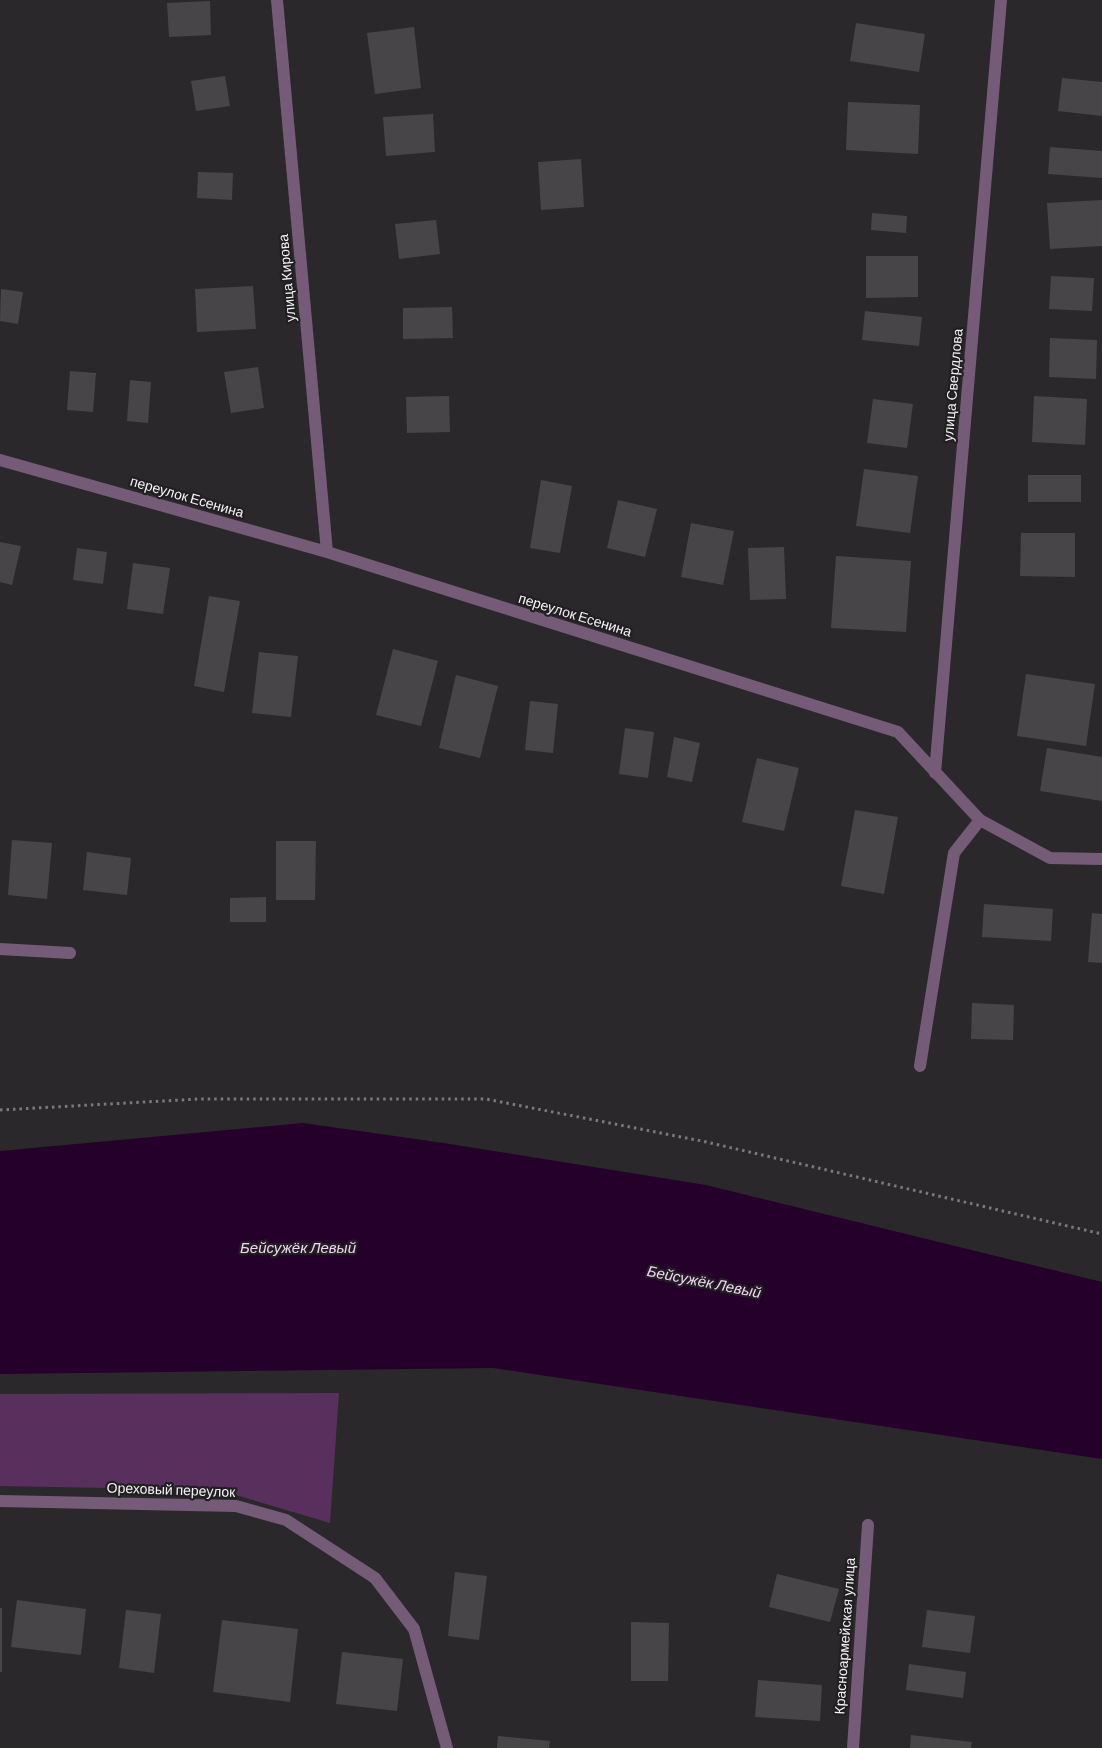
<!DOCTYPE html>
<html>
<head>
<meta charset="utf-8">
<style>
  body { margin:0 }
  canvas { display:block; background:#2a282a }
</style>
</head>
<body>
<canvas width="1102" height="1748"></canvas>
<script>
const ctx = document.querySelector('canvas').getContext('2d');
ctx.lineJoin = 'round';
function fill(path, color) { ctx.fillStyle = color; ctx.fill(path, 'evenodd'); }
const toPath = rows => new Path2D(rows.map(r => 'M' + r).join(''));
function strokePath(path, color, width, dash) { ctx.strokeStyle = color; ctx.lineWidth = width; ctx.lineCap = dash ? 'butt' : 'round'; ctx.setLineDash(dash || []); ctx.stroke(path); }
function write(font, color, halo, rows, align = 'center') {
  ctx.font = font + ' Barlow,sans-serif'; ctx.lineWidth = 4.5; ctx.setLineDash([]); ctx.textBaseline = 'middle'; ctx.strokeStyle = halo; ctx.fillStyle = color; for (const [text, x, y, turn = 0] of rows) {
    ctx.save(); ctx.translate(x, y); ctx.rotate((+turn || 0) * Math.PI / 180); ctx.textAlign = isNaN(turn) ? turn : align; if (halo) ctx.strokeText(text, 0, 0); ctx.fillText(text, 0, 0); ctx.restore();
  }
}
fill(toPath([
  [339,1393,330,1523,219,1490,0,1486,0,1394]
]), '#582f5d');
fill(toPath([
  [303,1123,444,1143,706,1185,1102,1282,1102,1459,493,1368,0,1374,0,1151]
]), '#25002a');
fill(toPath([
  [210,1,211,35,169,37,167,3],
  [856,23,925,34,919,72,850,61],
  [414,27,421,88,375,94,367,33],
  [225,76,230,106,196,111,191,81],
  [1062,78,1102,82,1102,116,1058,111],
  [848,102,920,105,918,154,846,150],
  [433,114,435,152,386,156,383,117],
  [1050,147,1102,151,1102,178,1048,174],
  [581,159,584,207,541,210,538,162],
  [198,172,233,173,232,200,197,198],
  [1102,200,1102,246,1050,249,1047,203],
  [872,213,907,216,906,233,871,230],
  [436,220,440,254,399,259,395,224],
  [866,256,918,256,918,297,866,298],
  [1051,276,1094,278,1092,311,1049,309],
  [253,286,256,329,197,332,195,289],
  [1,289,23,292,18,324,0,321],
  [452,307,453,338,403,339,403,308],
  [865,311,922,317,919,346,862,340],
  [1050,338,1097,340,1096,379,1049,377],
  [258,367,264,408,231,413,224,372],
  [70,371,96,373,93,412,67,410],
  [130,380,151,382,148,423,127,421],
  [449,396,450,432,407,433,406,397],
  [1034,396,1087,399,1085,445,1032,442],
  [873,399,913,404,907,448,867,443],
  [864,469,918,476,910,533,856,526],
  [1028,475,1081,475,1081,502,1028,502],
  [541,480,572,486,560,553,530,548],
  [618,500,657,509,645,557,607,548],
  [691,523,734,531,723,585,681,577],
  [1021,533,1075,533,1075,577,1020,576],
  [0,542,21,546,12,585,0,582],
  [784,547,786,599,750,600,748,548],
  [77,548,107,552,103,584,73,580],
  [836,556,911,561,906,632,831,628],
  [133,563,170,568,163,614,127,609],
  [209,596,240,601,224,692,194,686],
  [393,649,438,661,421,726,376,715],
  [259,652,298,656,291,717,252,713],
  [1026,674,1095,684,1086,746,1017,736],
  [456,675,498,686,480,758,439,748],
  [530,701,558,704,553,753,525,750],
  [625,728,654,732,648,778,619,774],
  [674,737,700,743,692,782,667,777],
  [1047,748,1102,757,1102,801,1040,791],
  [757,758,799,768,784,831,742,822],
  [855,810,898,817,884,894,841,886],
  [12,840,52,843,47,899,8,895],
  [276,841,316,841,315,900,276,900],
  [87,852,131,858,127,895,83,890],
  [266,897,266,922,230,922,230,898],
  [984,904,1053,909,1051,941,982,937],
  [1092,913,1102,914,1102,963,1088,962],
  [972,1003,1014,1005,1013,1040,971,1039],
  [455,1572,487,1576,479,1640,448,1636],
  [777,1574,839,1589,830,1622,769,1607],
  [17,1600,86,1609,81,1655,11,1647],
  [0,1608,2,1608,2,1672,0,1672],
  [126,1610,161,1614,154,1673,119,1668],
  [927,1610,975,1616,970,1653,922,1647],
  [222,1620,298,1629,290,1702,213,1692],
  [631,1622,669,1623,668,1681,631,1681],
  [342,1652,403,1659,397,1711,336,1704],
  [909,1664,966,1672,963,1698,906,1690],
  [758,1680,822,1685,820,1721,755,1717],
  [911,1735,972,1742,971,1748,910,1748],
  [498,1736,550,1741,549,1748,497,1748]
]), '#474547');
strokePath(toPath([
  [0,1110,199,1099,486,1099,702,1141,1102,1234]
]), '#7b7a7b', 3, [2.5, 4]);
strokePath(toPath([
  [0,949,70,953],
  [920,1066,954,853,980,820]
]), '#755b78', 12);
strokePath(toPath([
  [277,0,327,552],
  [0,460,327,552,898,732,980,820,1050,858,1102,859],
  [935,773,1001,0],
  [0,1501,236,1506,286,1520,375,1578,414,1629,447,1748],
  [853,1748,868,1525]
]), '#755b78', 12);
write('14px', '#f5f4f5', '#211f21', [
  ["улица Кирова",287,278,-95],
  ["улица Свердлова",953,385,-85],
  ["переулок Есенина",187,497,16],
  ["переулок Есенина",575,615,17],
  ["Ореховый переулок",171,1490,2],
  ["Красноармейская улица",845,1636,-86]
]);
write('italic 15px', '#f4d3f7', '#211f21', [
  ["Бейсужёк Левый",298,1248],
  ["Бейсужёк Левый",704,1282,11]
]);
</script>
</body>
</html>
